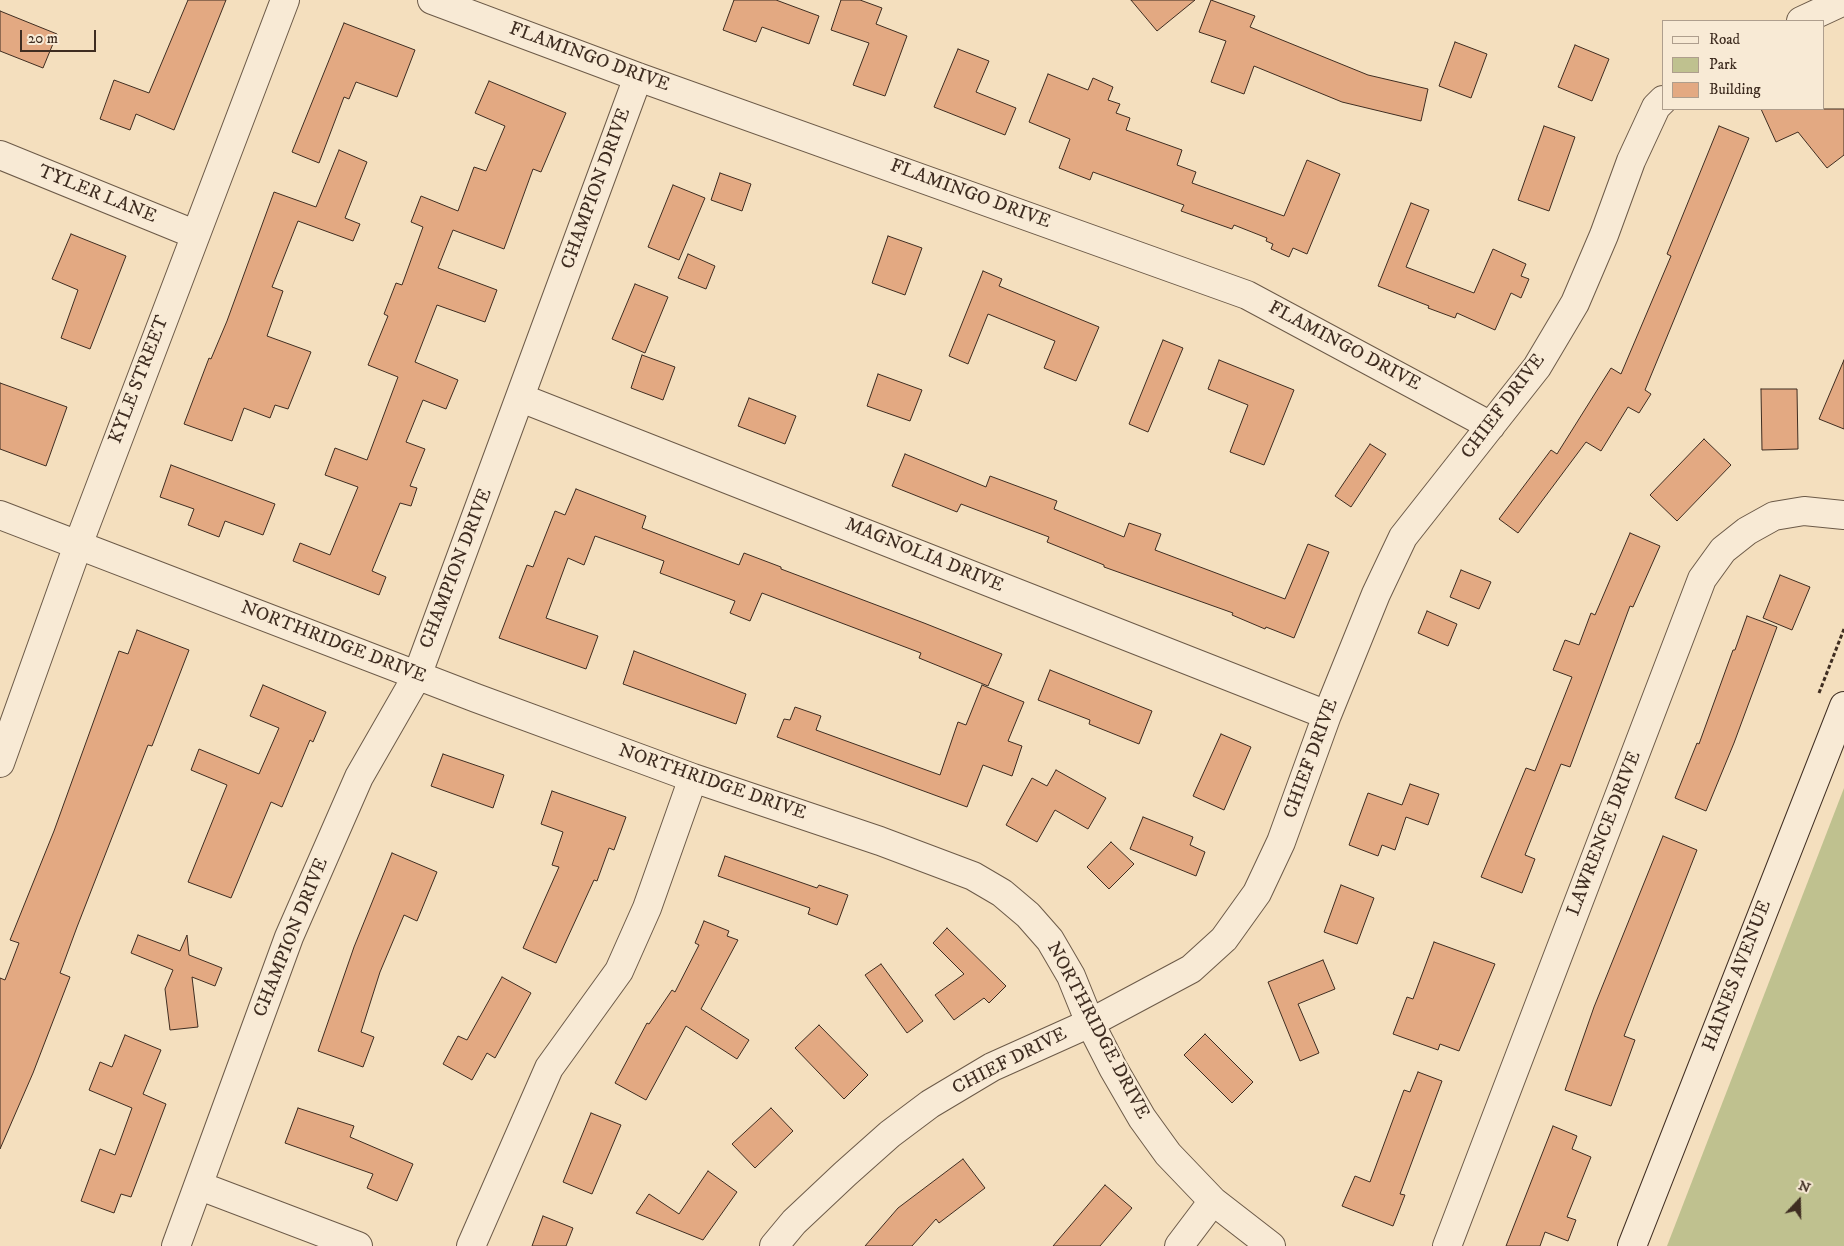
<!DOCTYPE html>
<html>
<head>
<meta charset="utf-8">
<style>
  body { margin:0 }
  #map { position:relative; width:1844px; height:1246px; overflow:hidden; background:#f4dfbe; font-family:"IM FELL DW Pica",serif }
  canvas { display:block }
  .legend { position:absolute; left:1662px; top:20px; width:162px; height:90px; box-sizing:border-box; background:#f8ead5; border:1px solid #ae9e8d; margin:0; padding:6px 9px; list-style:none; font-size:15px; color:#3f2d21 }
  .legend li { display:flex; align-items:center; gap:10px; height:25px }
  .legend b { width:25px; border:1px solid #ae9e8d }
  .north { position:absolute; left:1774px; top:1176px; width:50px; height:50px; -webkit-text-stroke:4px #f8ead5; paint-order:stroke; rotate:21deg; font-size:14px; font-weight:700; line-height:20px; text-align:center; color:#3f2d21 }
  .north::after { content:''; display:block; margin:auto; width:18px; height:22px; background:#3f2d21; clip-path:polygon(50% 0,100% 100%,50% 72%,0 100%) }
  .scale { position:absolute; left:20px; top:30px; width:76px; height:22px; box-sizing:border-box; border:2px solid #3f2d21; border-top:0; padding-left:6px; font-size:15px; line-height:18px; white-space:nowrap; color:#3f2d21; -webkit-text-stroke:4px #f8ead5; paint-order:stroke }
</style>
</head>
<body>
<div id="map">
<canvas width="1844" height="1246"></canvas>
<ul class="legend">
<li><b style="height:6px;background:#f8ead5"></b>Road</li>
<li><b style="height:14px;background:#bfc18f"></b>Park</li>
<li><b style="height:14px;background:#e3a982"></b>Building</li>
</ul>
<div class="north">N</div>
<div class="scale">20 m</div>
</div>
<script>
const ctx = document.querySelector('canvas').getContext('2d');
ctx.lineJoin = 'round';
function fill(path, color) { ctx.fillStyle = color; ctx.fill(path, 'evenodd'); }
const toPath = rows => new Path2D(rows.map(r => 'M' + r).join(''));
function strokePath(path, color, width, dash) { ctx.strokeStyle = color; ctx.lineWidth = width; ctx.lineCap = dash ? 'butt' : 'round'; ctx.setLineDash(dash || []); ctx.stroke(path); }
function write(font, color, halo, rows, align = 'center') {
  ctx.font = font + ' "IM FELL DW Pica",serif'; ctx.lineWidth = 4.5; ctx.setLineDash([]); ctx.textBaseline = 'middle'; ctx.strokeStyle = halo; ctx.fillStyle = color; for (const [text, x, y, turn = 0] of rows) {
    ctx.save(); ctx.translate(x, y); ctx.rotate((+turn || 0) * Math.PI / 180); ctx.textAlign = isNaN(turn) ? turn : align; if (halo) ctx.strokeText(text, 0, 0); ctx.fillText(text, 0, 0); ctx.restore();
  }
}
fill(toPath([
  [1844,788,1844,1246,1667,1246]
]), '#bfc18f');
const building = toPath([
  [188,0,226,0,174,130,136,114,130,130,100,119,114,80,149,93,188,0],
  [734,0,776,0,819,16,809,44,762,27,756,42,723,30,734,0],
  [841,0,860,0,882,8,876,24,907,36,885,96,853,85,869,43,831,30,841,0],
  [1131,0,1195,0,1157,31,1131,0],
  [1211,0,1255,16,1250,27,1368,75,1428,89,1421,121,1342,102,1254,66,1244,94,1211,82,1226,41,1199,32,1211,0],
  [0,11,57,34,43,68,0,51,0,11],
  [344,23,415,50,397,97,356,82,349,99,344,97,319,163,292,152,344,23],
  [1455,42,1487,54,1471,98,1439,86,1455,42],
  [1575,45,1609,59,1592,101,1558,87,1575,45],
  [958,49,989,61,976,92,1016,108,1005,135,934,107,958,49],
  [1048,74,1088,90,1093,78,1113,87,1108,100,1120,104,1116,113,1130,118,1126,130,1182,150,1177,165,1196,172,1192,183,1284,216,1307,160,1340,174,1307,254,1293,248,1289,257,1271,249,1273,244,1266,241,1267,238,1234,225,1232,229,1181,211,1184,205,1093,172,1090,180,1059,168,1070,139,1029,122,1048,74],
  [489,81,566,113,541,172,533,169,504,249,453,230,438,268,497,290,485,322,437,305,415,362,458,380,446,409,423,400,406,442,425,449,410,486,417,488,411,506,400,503,372,571,386,577,379,595,293,561,300,543,330,555,358,487,325,475,335,448,367,460,398,377,368,365,388,316,384,314,396,283,402,285,423,227,411,222,421,196,458,211,474,167,486,171,505,126,475,113,489,81],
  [1761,109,1844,109,1844,155,1827,168,1798,132,1776,142,1761,109],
  [1544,126,1575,137,1549,211,1518,200,1544,126],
  [1719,126,1749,138,1645,390,1651,394,1639,413,1628,407,1601,451,1586,442,1518,533,1499,519,1551,450,1557,454,1611,368,1621,374,1671,256,1667,254,1719,126],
  [339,150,367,162,345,218,360,224,353,241,298,221,272,287,283,291,267,336,311,352,288,409,275,405,270,418,244,408,232,441,184,424,209,358,211,359,227,321,274,192,316,207,339,150],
  [720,173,751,184,742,211,711,200,720,173],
  [673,185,705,198,679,260,648,247,673,185],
  [1411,203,1429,210,1406,267,1474,293,1493,249,1526,264,1521,276,1529,279,1521,298,1511,293,1495,330,1457,313,1455,318,1428,308,1429,306,1378,286,1411,203],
  [71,234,126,256,90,349,61,338,78,290,52,279,71,234],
  [888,236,922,248,905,295,872,283,888,236],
  [688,254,715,266,706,289,678,278,688,254],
  [983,271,1002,279,999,286,1099,327,1076,381,1044,368,1055,341,988,314,968,364,949,356,983,271],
  [635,284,668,297,645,353,612,339,635,284],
  [1163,340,1183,348,1148,432,1129,424,1163,340],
  [642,355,675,367,663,400,631,388,642,355],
  [1219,360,1294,390,1264,465,1230,452,1248,405,1208,389,1219,360],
  [1844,360,1844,429,1819,419,1844,360],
  [878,374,922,390,910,421,867,406,878,374],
  [0,383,67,407,46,466,0,449,0,383],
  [1761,389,1797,389,1798,449,1762,450,1761,389],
  [749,398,796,416,785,444,738,426,749,398],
  [1704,439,1731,465,1677,521,1650,495,1704,439],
  [1370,444,1386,454,1351,507,1335,496,1370,444],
  [905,454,986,487,990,476,1057,501,1054,509,1124,537,1129,523,1161,534,1155,550,1285,599,1308,544,1329,552,1294,638,1266,627,1265,629,1232,615,1233,613,1104,567,1104,565,1047,542,1049,537,961,504,957,512,892,486,905,454],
  [171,465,275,504,263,535,225,521,219,537,188,525,194,509,160,497,171,465],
  [576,489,646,516,642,528,739,565,744,553,781,567,781,569,924,623,1002,654,988,686,919,658,921,653,762,593,750,621,730,613,735,601,660,573,664,561,595,536,584,565,568,558,546,618,598,636,586,669,499,638,527,565,533,567,555,511,565,515,576,489],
  [1630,533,1660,546,1633,607,1630,606,1570,767,1561,764,1525,855,1535,859,1522,893,1481,877,1526,768,1535,771,1572,677,1553,670,1565,640,1579,645,1591,613,1595,615,1630,533],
  [1461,570,1491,582,1479,609,1450,597,1461,570],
  [1780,575,1810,587,1792,630,1763,618,1780,575],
  [1427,611,1457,624,1448,646,1418,633,1427,611],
  [1747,616,1777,627,1734,743,1706,811,1675,798,1697,743,1699,744,1733,650,1735,650,1747,616],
  [137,630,189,650,152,746,148,745,77,927,60,973,70,977,33,1073,0,1149,0,978,5,980,19,943,10,940,54,831,119,651,128,654,137,630],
  [634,651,746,694,736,724,623,684,634,651],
  [1050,670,1152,711,1139,744,1089,724,1090,720,1038,700,1050,670],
  [263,685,326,712,313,742,310,740,282,807,271,802,231,898,188,882,227,785,191,770,199,749,259,774,279,728,250,716,263,685],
  [982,685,1024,702,1008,741,1022,746,1012,776,983,765,967,807,777,737,784,719,790,720,795,707,821,716,816,730,940,775,958,722,966,725,982,685],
  [1221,734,1251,747,1224,810,1193,796,1221,734],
  [443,754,504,775,493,808,431,786,443,754],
  [1056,770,1106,798,1088,829,1055,810,1037,842,1006,825,1032,778,1047,786,1056,770],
  [1410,784,1439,794,1428,825,1406,817,1395,850,1382,845,1378,856,1349,845,1368,793,1402,805,1410,784],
  [552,791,626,817,614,850,609,848,597,881,594,880,556,963,523,948,559,867,552,865,563,832,541,824,552,791],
  [1143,817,1193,837,1190,845,1205,852,1196,876,1130,849,1143,817],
  [1663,836,1697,850,1624,1036,1635,1040,1611,1106,1565,1090,1594,1007,1663,836],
  [1111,842,1134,864,1109,889,1087,867,1111,842],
  [392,853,437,872,417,921,404,915,380,972,361,1032,374,1037,363,1067,318,1051,354,947,392,853],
  [725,856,817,888,819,885,848,895,837,925,808,914,810,908,718,876,725,856],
  [1341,885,1374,898,1357,944,1324,932,1341,885],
  [704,921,729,931,727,936,738,940,701,1009,749,1040,737,1059,686,1026,646,1100,615,1083,647,1023,649,1024,672,990,675,992,699,945,695,943,704,921],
  [947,928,1006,986,989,1003,984,998,954,1020,935,995,964,974,933,943,947,928],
  [138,935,180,951,187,935,189,955,222,968,215,986,192,977,198,1027,170,1030,165,989,173,970,131,953,138,935],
  [1434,942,1495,964,1459,1051,1440,1044,1438,1050,1393,1034,1407,997,1413,999,1434,942],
  [1323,960,1335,989,1298,1004,1319,1053,1300,1061,1268,982,1323,960],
  [881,964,923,1021,907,1033,865,975,881,964],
  [502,977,531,993,495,1058,487,1053,472,1080,443,1064,458,1036,467,1040,502,977],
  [819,1025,868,1075,844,1099,795,1048,819,1025],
  [1205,1034,1253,1082,1232,1103,1184,1055,1205,1034],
  [125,1035,161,1050,143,1094,166,1104,131,1197,121,1194,114,1213,81,1201,100,1149,115,1155,132,1108,89,1090,100,1062,112,1067,125,1035],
  [1418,1072,1442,1081,1400,1194,1405,1195,1393,1226,1342,1206,1355,1176,1370,1182,1404,1090,1410,1092,1418,1072],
  [298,1108,354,1126,350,1137,413,1164,397,1201,367,1188,373,1174,285,1143,298,1108],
  [771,1108,793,1131,755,1168,732,1144,771,1108],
  [591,1113,621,1125,592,1194,563,1182,591,1113],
  [1553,1126,1577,1136,1572,1149,1591,1157,1567,1217,1576,1220,1568,1241,1545,1232,1540,1246,1506,1246,1553,1126],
  [963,1159,985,1188,939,1223,936,1219,912,1246,865,1246,898,1208,963,1159],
  [708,1171,737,1192,703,1240,636,1213,649,1194,679,1214,708,1171],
  [1105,1185,1132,1208,1100,1246,1053,1246,1105,1185],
  [543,1216,573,1228,566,1246,532,1246,543,1216]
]);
fill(building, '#e3a982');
strokePath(building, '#3f2d21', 1);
const street = toPath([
  [432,0,638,77,1247,295,1491,426],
  [1801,21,1844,1],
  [0,155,194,234],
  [521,398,1327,715],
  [0,515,476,698,693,778,880,841,973,876,1002,893,1028,915,1050,940,1071,976,1090,1023,1113,1068,1142,1118,1168,1154,1213,1201,1271,1246],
  [0,763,78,545,285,0],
  [200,1186,358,1246],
  [176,1246,289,937,359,777,417,676,638,77],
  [471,1246,549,1068,619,971,647,908,693,778],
  [774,1246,794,1222,845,1174,890,1134,930,1104,992,1067,1090,1023,1191,969,1224,939,1257,893,1281,842,1327,715,1376,594,1403,537,1537,367,1575,303,1604,235,1631,161,1656,107,1663,100],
  [1179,1246,1213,1201],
  [1447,1246,1702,579,1723,550,1747,531,1774,516,1804,511,1844,515]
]);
const secondary = toPath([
  [1632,1246,1844,706]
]);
strokePath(street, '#6c5a48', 30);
strokePath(secondary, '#3f2d21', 30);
strokePath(toPath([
  [1819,693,1844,629]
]), '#3f2d21', 3, [4, 2.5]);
strokePath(street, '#f8ead5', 28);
strokePath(secondary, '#f8ead5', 28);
write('19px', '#3f2d21', '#f8ead5', [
  ["FLAMINGO DRIVE",589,58,20],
  ["CHAMPION DRIVE",597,189,-70],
  ["TYLER LANE",97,195,22],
  ["FLAMINGO DRIVE",970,195,20],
  ["FLAMINGO DRIVE",1344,347,28],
  ["KYLE STREET",140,380,-69],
  ["CHIEF DRIVE",1504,407,-53],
  ["MAGNOLIA DRIVE",924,556,22],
  ["CHAMPION DRIVE",457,569,-69],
  ["NORTHRIDGE DRIVE",333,643,21],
  ["CHIEF DRIVE",1312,759,-70],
  ["NORTHRIDGE DRIVE",712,783,19],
  ["LAWRENCE DRIVE",1605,834,-69],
  ["CHAMPION DRIVE",292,938,-68],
  ["HAINES AVENUE",1738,976,-69],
  ["NORTHRIDGE DRIVE",1097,1031,62],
  ["CHIEF DRIVE",1010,1062,-27]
]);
</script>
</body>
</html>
